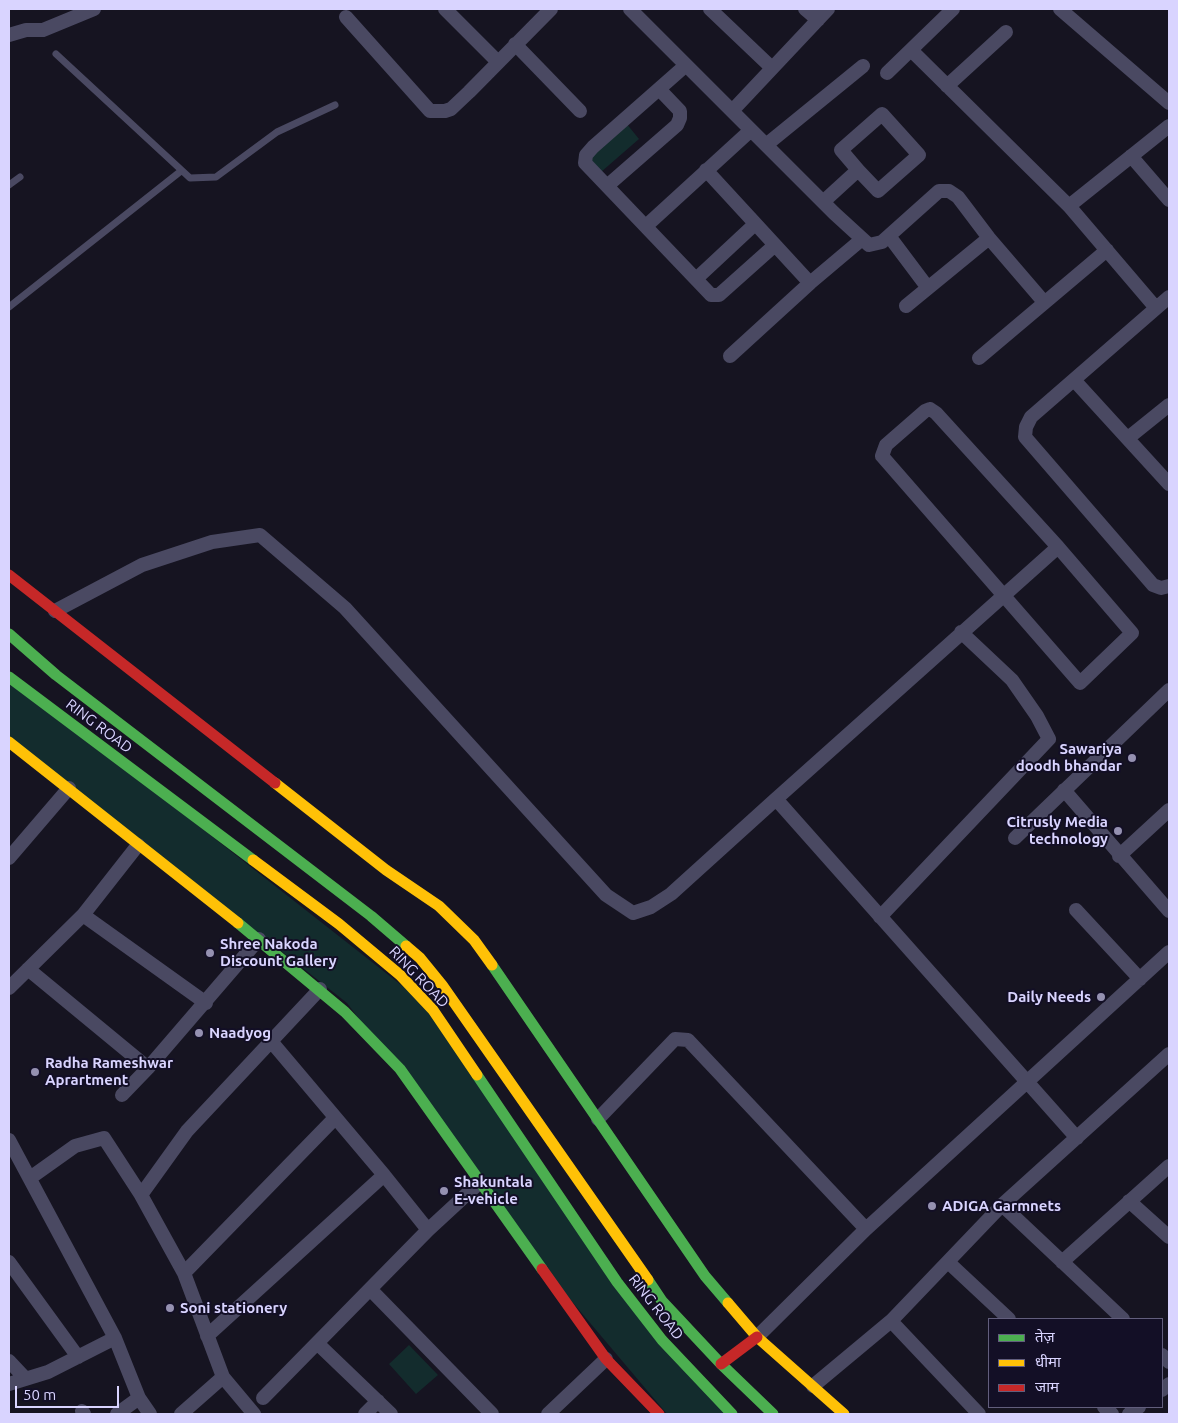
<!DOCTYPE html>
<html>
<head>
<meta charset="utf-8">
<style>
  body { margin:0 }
  #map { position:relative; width:1178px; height:1423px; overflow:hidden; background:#161421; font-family:Ubuntu,"Noto Sans Devanagari",sans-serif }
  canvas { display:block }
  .frame { position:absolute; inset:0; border:10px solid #d9d4ff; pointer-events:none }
  .legend { position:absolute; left:988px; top:1318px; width:175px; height:90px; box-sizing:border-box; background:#130f26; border:1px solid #625e7d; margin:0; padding:6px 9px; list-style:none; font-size:15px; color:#d9d4ff }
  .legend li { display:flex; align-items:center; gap:10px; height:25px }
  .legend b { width:25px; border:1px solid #625e7d }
  .scale { position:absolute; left:15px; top:1386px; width:104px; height:22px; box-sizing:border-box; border:2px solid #d9d4ff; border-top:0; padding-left:6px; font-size:15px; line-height:18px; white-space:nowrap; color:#d9d4ff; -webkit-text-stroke:4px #130f26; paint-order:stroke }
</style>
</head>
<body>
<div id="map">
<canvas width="1178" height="1423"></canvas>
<div class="frame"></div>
<ul class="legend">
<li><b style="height:6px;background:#4caf50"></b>तेज़</li>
<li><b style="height:6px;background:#ffc107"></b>धीमा</li>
<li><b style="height:6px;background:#c62828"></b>जाम</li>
</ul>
<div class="scale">50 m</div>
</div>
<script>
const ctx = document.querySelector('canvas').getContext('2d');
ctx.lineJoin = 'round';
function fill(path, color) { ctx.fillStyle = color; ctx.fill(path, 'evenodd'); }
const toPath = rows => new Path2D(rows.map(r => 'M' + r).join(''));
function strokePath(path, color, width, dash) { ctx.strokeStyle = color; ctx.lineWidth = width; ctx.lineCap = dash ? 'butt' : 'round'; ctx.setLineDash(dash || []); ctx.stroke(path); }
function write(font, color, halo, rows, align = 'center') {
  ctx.font = font + ' Ubuntu,sans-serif'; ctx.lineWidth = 4; ctx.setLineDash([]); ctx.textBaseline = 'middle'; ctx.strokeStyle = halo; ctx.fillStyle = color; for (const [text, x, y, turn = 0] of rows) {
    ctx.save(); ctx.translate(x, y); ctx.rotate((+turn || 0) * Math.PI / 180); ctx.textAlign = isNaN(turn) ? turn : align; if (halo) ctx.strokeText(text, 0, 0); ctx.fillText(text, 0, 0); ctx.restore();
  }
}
fill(toPath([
  [626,123,639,139,601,172,588,157],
  [9,677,433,1010,675,1355,734,1414,667,1414,558,1285,347,1003,9,736],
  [409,1345,438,1375,416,1394,389,1364]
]), '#132c2d');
strokePath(toPath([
  [56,54,190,178,216,177,277,132,335,105],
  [9,185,20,177],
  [9,307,181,171]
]), '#4a4962', 7);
strokePath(toPath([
  [445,9,498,62],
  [630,9,834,213,869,245,882,242,939,191,949,191,958,197,989,238,1044,302],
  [710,9,772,68],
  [805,9,818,20],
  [1060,9,1169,103],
  [346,17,430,111,445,111,451,109,469,92,551,9],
  [9,35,26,30,43,30,94,9],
  [515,44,580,111],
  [911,50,1069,206,1156,308],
  [685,66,593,147,586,155,585,163,711,295,719,295,775,245],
  [887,73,953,9],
  [947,86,1006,32],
  [732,111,828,9],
  [766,145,863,66],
  [1131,156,1169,200],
  [706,170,810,283],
  [607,186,677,125,680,118,680,111,659,89],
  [823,202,858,170,878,191,919,155,882,114,841,150,858,170],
  [1069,206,1169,126],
  [646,226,751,130],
  [889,236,928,288],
  [696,279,755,224],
  [1169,297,1031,417,1026,427,1025,437,1153,585,1161,588,1169,586],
  [906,306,989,238],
  [730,356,810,283,861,240],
  [979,358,1107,250],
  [1074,380,1169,484],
  [930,409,936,413,1058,547,1132,633,1080,683,882,456,886,445,925,411,930,409],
  [1128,438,1169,405],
  [1058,547,776,799,1077,1138],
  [55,611,142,565,212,542,260,535,345,608,606,895,633,913,651,907,671,894,776,799],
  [1064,790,1169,911],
  [1015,838,1169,690],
  [1119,856,1169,810],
  [9,858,69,788],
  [1076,910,1140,979],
  [83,915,206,1003],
  [880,917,1049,739,1037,716,1012,680,961,632],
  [28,969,148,1068,122,1095],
  [9,988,83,915,138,845],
  [270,1040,384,1175],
  [148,1068,259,939],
  [598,1119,675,1039,688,1040,866,1229],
  [9,1140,115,1338,139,1398,150,1414],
  [30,1178,75,1146,104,1138,141,1195,187,1131,320,989],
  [141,1195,184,1273,223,1377],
  [1129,1201,1169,1237],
  [1002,1205,1123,1319],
  [9,1262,78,1357],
  [948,1262,1009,1319],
  [1062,1262,1169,1166],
  [184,1273,335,1118],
  [370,1289,492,1414],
  [891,1321,979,1414],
  [207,1336,384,1175,428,1230],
  [757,1337,866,1229,1169,952],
  [317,1343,391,1414],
  [1162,1355,1169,1362],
  [9,1361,25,1378],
  [9,1384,48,1372,115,1338],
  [813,1386,891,1321,1002,1205,1169,1054],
  [1162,1390,1169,1384],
  [263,1398,428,1230,480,1182],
  [1104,1407,1112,1414],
  [82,1411,84,1414],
  [117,1414,139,1398],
  [181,1414,223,1377,254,1414],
  [365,1414,378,1401],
  [548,1414,606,1359],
  [1129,1414,1139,1407]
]), '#4a4962', 14);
strokePath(toPath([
  [9,634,56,675,371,916,406,946],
  [9,677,253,860],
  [238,923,345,1012,400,1069,542,1269],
  [492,965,705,1276,728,1303],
  [477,1075,617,1282,662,1340,732,1414],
  [648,1280,662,1301,721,1364,773,1414]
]), '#4caf50', 11);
strokePath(toPath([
  [9,742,238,923],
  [275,783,386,870,439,906,474,940,492,965],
  [253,860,339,924,400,975,433,1010,477,1075],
  [406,946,420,958,442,985,648,1280],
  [728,1303,757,1337,844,1414]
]), '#ffc107', 11);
strokePath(toPath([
  [9,575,275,783],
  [542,1269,606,1359,659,1414],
  [721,1364,757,1337]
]), '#c62828', 11);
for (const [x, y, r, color] of [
  [1132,758,5,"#9591b1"],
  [1118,831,5,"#9591b1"],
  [210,953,5,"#9591b1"],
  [1101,997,5,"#9591b1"],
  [199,1033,5,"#9591b1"],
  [35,1072,5,"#9591b1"],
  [444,1191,5,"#9591b1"],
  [932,1206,5,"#9591b1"],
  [170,1308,5,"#9591b1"]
]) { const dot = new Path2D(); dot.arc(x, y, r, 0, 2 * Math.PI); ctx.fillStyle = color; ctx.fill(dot); strokePath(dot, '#130f26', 2); }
write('15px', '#d9d4ff', '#130f26', [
  ["RING ROAD",99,726,37],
  ["RING ROAD",419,977,46],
  ["RING ROAD",656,1307,52]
]);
write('bold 15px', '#d9d4ff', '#130f26', [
  ["Sawariya",1122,749,"right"],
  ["doodh bhandar",1122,766,"right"],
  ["Citrusly Media",1108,822,"right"],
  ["technology",1108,839,"right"],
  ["Shree Nakoda",220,944],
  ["Discount Gallery",220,961],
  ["Daily Needs",1091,997,"right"],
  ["Naadyog",209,1033],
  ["Radha Rameshwar",45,1063],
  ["Aprartment",45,1080],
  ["Shakuntala",454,1182],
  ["E-vehicle",454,1199],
  ["ADIGA Garmnets",942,1206],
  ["Soni stationery",180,1308]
], 'left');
</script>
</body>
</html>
